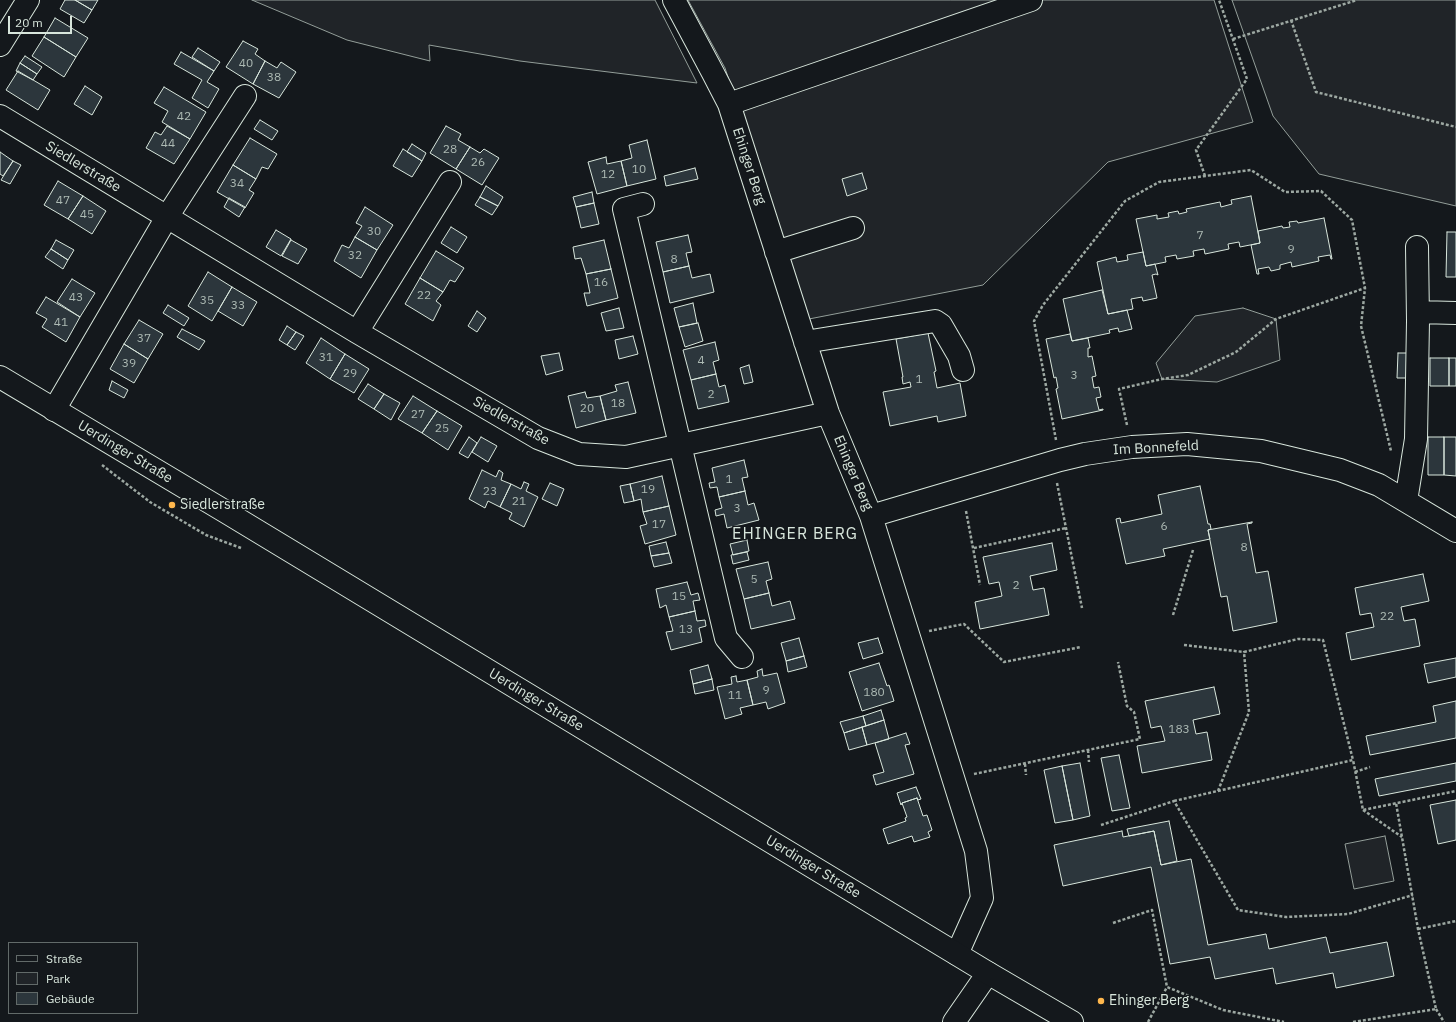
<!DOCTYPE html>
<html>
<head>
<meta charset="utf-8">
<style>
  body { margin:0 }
  #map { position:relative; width:1456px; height:1022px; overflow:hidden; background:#14181c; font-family:"IBM Plex Sans",sans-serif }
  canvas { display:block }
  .legend { position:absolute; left:8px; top:942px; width:130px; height:72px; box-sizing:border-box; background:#14181c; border:1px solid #626a69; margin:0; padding:5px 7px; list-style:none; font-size:12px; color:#d8e6dc }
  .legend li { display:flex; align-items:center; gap:8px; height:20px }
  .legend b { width:20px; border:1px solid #626a69 }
  .scale { position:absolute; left:8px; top:16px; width:64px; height:18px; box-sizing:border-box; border:2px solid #d8e6dc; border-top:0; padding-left:5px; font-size:12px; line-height:14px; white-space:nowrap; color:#d8e6dc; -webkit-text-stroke:3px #14181c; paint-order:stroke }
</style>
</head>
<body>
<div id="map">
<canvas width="1456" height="1022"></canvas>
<ul class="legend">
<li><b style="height:5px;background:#14181c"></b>Straße</li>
<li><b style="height:11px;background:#202428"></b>Park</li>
<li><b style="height:11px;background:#2c363c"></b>Gebäude</li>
</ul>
<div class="scale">20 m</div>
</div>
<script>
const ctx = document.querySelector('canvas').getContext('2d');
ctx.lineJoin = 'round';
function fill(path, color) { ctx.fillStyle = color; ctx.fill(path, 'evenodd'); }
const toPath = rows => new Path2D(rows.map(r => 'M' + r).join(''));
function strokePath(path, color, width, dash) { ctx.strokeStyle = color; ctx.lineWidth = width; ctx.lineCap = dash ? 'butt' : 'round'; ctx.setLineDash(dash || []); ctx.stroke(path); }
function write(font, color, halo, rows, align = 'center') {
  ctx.font = font + ' "IBM Plex Sans",sans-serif'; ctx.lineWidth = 3; ctx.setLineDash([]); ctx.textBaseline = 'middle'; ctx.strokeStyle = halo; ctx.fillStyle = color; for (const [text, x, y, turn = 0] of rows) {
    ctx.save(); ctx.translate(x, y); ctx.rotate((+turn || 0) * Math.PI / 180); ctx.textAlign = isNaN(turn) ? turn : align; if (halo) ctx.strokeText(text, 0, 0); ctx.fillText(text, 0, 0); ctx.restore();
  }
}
const green = toPath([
  [252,0,655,0,697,83,520,61,429,45,430,61,347,40,252,0],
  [688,0,1214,0,1253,122,1108,162,983,285,809,319,725,68,688,0],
  [1232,0,1456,0,1456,206,1319,174,1273,116,1232,0],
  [1243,308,1276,319,1280,360,1217,382,1162,379,1156,363,1195,316,1243,308],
  [1385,836,1394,881,1354,889,1345,844,1385,836]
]);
fill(green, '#202428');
strokePath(green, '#939e99', 1);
const building = toPath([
  [65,0,75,0,92,10,84,23,60,9,65,0],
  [75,0,98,0,92,10,75,0],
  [55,18,88,38,76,57,44,37,55,18],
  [44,37,76,57,64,77,32,56,44,37],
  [243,41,258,49,255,54,265,61,253,84,226,67,243,41],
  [198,48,220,62,214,71,192,57,198,48],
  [181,52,214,71,207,82,219,89,208,108,192,98,202,80,174,64,181,52],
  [25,56,42,67,37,74,20,63,25,56],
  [265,61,277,68,281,62,296,72,279,98,253,84,265,61],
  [20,63,37,74,33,80,16,71,20,63],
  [18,71,50,90,38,110,6,90,18,71],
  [85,86,102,97,92,115,74,104,85,86],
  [164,87,206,112,190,139,162,122,168,111,154,103,164,87],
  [260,120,278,131,272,140,254,129,260,120],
  [167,126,190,139,174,164,146,148,155,132,161,135,167,126],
  [446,126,461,134,458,140,470,147,456,169,430,153,446,126],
  [250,138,277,154,268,169,262,167,256,179,233,165,250,138],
  [647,140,656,179,627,186,621,161,632,158,629,145,647,140],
  [412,144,426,153,422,161,407,152,412,144],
  [470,147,480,153,484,149,499,158,482,185,456,169,470,147],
  [403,149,422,161,412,177,393,166,403,149],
  [0,152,13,161,3,176,0,174,0,152],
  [606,157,607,164,621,161,627,186,597,194,588,162,606,157],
  [13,161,21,165,10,184,1,180,13,161],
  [233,165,256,179,249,190,254,193,245,208,217,192,233,165],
  [695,168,698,179,666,186,664,176,695,168],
  [862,173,867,189,847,196,842,179,862,173],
  [58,181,83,196,68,219,44,205,58,181],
  [486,186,503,197,498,206,480,197,486,186],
  [592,192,594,203,576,207,573,197,592,192],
  [83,196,106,211,92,234,68,219,83,196],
  [1251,196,1260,243,1240,247,1239,242,1228,244,1229,249,1205,254,1204,249,1193,251,1194,256,1177,259,1176,255,1165,257,1166,262,1146,266,1136,219,1157,215,1157,219,1169,217,1168,213,1178,211,1179,214,1187,212,1186,209,1220,202,1221,207,1232,204,1231,200,1251,196],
  [480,197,498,206,492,215,475,205,480,197],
  [229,198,245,207,239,217,224,207,229,198],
  [594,203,599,224,581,228,576,207,594,203],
  [365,207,393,225,377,250,355,237,362,226,356,223,365,207],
  [1324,218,1332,259,1331,259,1330,255,1318,257,1319,261,1292,267,1291,262,1280,265,1280,269,1271,271,1269,267,1258,269,1259,274,1257,274,1251,245,1260,243,1258,231,1282,226,1283,228,1290,227,1289,222,1297,221,1298,223,1324,218],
  [451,227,467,237,457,253,441,243,451,227],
  [276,230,291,239,281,256,266,247,276,230],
  [1447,232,1456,232,1456,277,1446,277,1447,232],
  [688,235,692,252,686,253,689,266,663,272,656,242,688,235],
  [355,237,377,250,361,278,334,261,342,245,349,248,355,237],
  [56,240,74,250,68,260,51,249,56,240],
  [291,240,307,249,298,264,282,256,291,240],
  [604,240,611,269,586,274,581,258,575,259,573,247,604,240],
  [51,249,68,260,63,269,45,257,51,249],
  [436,251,464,268,455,282,450,280,443,292,420,278,436,251],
  [1143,252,1146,266,1155,264,1158,275,1156,274,1152,275,1157,298,1143,301,1142,297,1131,299,1133,309,1108,314,1097,262,1116,257,1117,262,1128,260,1127,255,1143,252],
  [689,266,692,278,710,274,714,292,670,303,663,272,689,266],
  [611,269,618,298,587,306,584,293,590,293,586,274,611,269],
  [208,272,232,287,212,321,188,306,208,272],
  [420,278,443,292,436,301,441,305,433,321,405,304,420,278],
  [72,279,95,293,80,317,57,302,72,279],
  [232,287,257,302,243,326,218,311,232,287],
  [1102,290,1108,314,1127,310,1132,329,1119,332,1118,328,1109,330,1110,333,1072,341,1063,299,1102,290],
  [46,297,80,317,66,342,42,327,47,319,36,313,46,297],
  [693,303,697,323,679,327,674,308,693,303],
  [168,305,189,318,184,326,163,313,168,305],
  [619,308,624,328,606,331,601,313,619,308],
  [477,311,486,318,477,332,468,326,477,311],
  [139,320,163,334,148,359,124,344,139,320],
  [698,323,703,341,685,347,679,327,698,323],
  [287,326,296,332,287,345,279,340,287,326],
  [182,329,205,341,199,350,177,337,182,329],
  [296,332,304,336,295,350,287,345,296,332],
  [928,333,936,371,934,372,937,388,960,383,966,416,938,422,937,416,890,426,883,392,911,387,910,382,903,384,902,377,903,377,896,339,928,333],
  [1070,334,1072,341,1088,338,1090,348,1088,348,1088,357,1092,356,1096,376,1092,377,1094,388,1099,387,1101,397,1096,398,1099,410,1103,409,1103,410,1062,419,1056,389,1058,388,1056,377,1054,378,1046,339,1070,334],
  [633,336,638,354,619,359,615,340,633,336],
  [321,338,345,354,330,379,306,363,321,338],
  [715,342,719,360,713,362,716,374,691,380,683,350,715,342],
  [124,344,148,359,134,383,110,369,124,344],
  [559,353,563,370,546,375,541,356,559,353],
  [1398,353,1407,353,1407,378,1397,378,1398,353],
  [345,354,369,369,354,393,330,379,345,354],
  [1430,358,1449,358,1449,386,1430,386,1430,358],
  [1449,358,1456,358,1456,386,1449,386,1449,358],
  [749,365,753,382,744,384,740,368,749,365],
  [716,374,719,387,725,385,729,402,698,409,691,380,716,374],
  [112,381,128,390,124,398,109,390,112,381],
  [628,382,636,413,606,420,600,396,617,391,615,385,628,382],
  [368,384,384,394,374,409,358,399,368,384],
  [585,392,587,398,600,396,606,420,576,428,568,396,585,392],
  [384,394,400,403,391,420,374,409,384,394],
  [413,396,437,411,422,433,398,419,413,396],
  [437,411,462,426,448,450,422,433,437,411],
  [469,437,477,443,468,458,459,453,469,437],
  [481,437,497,446,488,462,472,452,481,437],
  [1428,437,1444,437,1444,475,1428,475,1428,437],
  [1444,437,1456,437,1456,476,1444,475,1444,437],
  [744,460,748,477,742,478,745,491,719,497,717,487,710,488,709,483,715,482,712,468,744,460],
  [482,470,496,477,499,470,503,473,501,480,511,484,500,507,488,501,485,508,469,499,482,470],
  [662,476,669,506,643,512,641,499,634,501,630,484,662,476],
  [524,482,529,484,526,491,538,497,524,527,509,519,512,513,500,507,511,484,521,489,524,482],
  [550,483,564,489,557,506,542,499,550,483],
  [630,484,634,501,624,503,620,486,630,484],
  [1200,486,1208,524,1210,524,1211,529,1208,530,1210,539,1163,549,1165,556,1126,564,1116,519,1120,518,1121,523,1162,514,1158,495,1200,486],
  [745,491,748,505,754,503,759,520,727,528,724,514,716,516,715,510,722,508,719,497,745,491],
  [669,506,676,535,645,544,640,526,647,524,643,512,669,506],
  [1252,522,1252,523,1247,524,1256,573,1268,571,1277,622,1233,631,1227,596,1221,597,1208,530,1252,522],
  [747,540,749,551,733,555,730,544,747,540],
  [666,542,669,553,651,556,649,546,666,542],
  [1052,543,1057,570,1030,576,1033,590,1044,588,1049,615,980,629,975,602,1002,596,999,582,989,584,983,557,1052,543],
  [747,552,749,560,733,564,731,555,747,552],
  [669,553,672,563,654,567,651,556,669,553],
  [768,562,772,579,766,581,769,593,744,599,736,569,768,562],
  [1423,574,1429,601,1401,607,1404,621,1415,619,1420,646,1351,660,1346,633,1374,627,1371,613,1360,615,1355,588,1423,574],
  [687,582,691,595,698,593,700,600,693,601,695,611,669,617,666,605,660,608,656,589,687,582],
  [769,593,772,606,790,601,795,619,751,629,744,599,769,593],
  [695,611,697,621,705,620,706,626,699,628,702,642,671,650,666,632,673,631,669,617,695,611],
  [799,638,804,656,786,661,781,643,799,638],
  [878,638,883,653,863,659,858,643,878,638],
  [804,656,807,667,788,672,786,661,804,656],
  [1456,658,1456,677,1428,683,1424,664,1456,658],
  [879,663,887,686,889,685,894,701,862,711,849,672,879,663],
  [708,665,712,679,693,684,690,670,708,665],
  [762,669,763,676,777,673,785,703,768,709,766,702,753,705,747,680,758,677,757,671,762,669],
  [736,676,737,682,747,680,753,705,740,708,742,714,725,719,717,687,732,684,731,677,736,676],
  [712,679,714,690,695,694,693,684,712,679],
  [1214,687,1220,714,1193,720,1196,734,1207,732,1212,760,1142,773,1137,746,1165,741,1161,726,1151,728,1145,701,1214,687],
  [1456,701,1456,738,1370,755,1366,736,1436,722,1433,706,1456,701],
  [881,710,884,720,866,726,863,716,881,710],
  [863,716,866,726,844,733,840,722,863,716],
  [884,720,889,739,867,745,862,727,884,720],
  [862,727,867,745,849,750,844,733,862,727],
  [906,733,910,744,905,745,914,774,876,785,873,775,884,772,875,743,906,733],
  [1119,755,1130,808,1112,811,1101,758,1119,755],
  [1080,763,1090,816,1073,820,1062,766,1080,763],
  [1456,763,1456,781,1379,796,1375,779,1456,763],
  [1062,766,1073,820,1055,823,1044,770,1062,766],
  [916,787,921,799,918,800,917,798,902,803,901,805,897,793,916,787],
  [917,798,923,816,927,815,932,830,928,832,930,837,914,842,912,836,888,844,883,829,906,821,905,818,907,817,902,803,917,798],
  [1456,800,1456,840,1438,844,1430,805,1456,800],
  [1169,821,1177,861,1161,865,1154,831,1129,836,1127,829,1169,821],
  [1122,831,1123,837,1154,831,1161,865,1191,859,1208,945,1266,934,1269,949,1326,937,1330,953,1387,942,1394,976,1336,988,1333,973,1276,984,1273,968,1215,979,1210,957,1170,964,1151,867,1063,886,1054,845,1122,831]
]);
fill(building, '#2c363c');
strokePath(building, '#d8e6dc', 1);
const minor = toPath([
  [674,0,713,73,729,104,828,413,871,516,976,851,982,898,957,954],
  [0,45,28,0],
  [729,104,1031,0],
  [0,116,357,332,538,438,579,454,626,457,828,413],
  [643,204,624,209,726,638,742,657],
  [776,252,853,228],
  [1418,312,1456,313],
  [357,332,450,182],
  [805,342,935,321,941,325,959,356,963,370],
  [54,410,167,217,245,96],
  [1406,501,1416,439,1418,321,1417,247],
  [871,516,1060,460,1085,454,1132,447,1187,444,1261,451,1340,470,1379,485,1456,531],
  [954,1022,988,973]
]);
const major = toPath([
  [0,377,226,512,988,973,1072,1022]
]);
strokePath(minor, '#d8e6dc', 24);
strokePath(major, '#d8e6dc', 24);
strokePath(toPath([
  [1291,20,1316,92,1456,127],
  [1233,39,1357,0],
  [1205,176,1196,150,1247,79,1219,0],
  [1127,425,1119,389,1162,379,1188,375,1236,352,1276,319,1365,288],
  [1056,440,1034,321,1043,305,1125,201,1159,182,1251,170,1285,192,1321,191,1352,220,1365,288,1361,326,1391,451],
  [102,465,150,502,206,535,241,548],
  [1057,483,1082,608],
  [966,511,980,585],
  [974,548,1066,528],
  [1173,615,1193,550],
  [929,631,964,624,1004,662,1081,647],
  [1184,645,1244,652],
  [1088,750,1089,762],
  [1025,764,1026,775],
  [1355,772,1370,767],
  [974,774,1140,739,1134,712,1127,706,1118,662],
  [1218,791,1249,712,1244,652,1298,639,1323,640,1353,760],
  [1174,801,1353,760,1363,810,1456,791],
  [1363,810,1402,837],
  [1101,825,1174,801,1238,910,1286,917,1348,914,1413,895],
  [1113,923,1152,910,1167,987,1223,1010,1284,1022],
  [1418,929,1456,921],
  [1436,1009,1444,1022],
  [1148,1022,1167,987],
  [1353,1022,1436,1009,1418,929,1396,803]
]), '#9da8a2', 2.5, [3, 2]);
strokePath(minor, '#14181c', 22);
strokePath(major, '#14181c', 22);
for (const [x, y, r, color] of [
  [172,505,4,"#ffb74d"],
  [1101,1001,4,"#ffb74d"]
]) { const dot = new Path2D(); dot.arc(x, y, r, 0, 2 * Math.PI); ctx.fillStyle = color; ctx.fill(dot); strokePath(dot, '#14181c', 1.5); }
write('12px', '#adbab4', null, [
  ["40",246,64],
  ["38",274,78],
  ["42",184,117],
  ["44",168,144],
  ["28",450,150],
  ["26",478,163],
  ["10",639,170],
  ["12",608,175],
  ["34",237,184],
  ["47",63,201],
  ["45",87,215],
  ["30",374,232],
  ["7",1200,236],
  ["9",1291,250],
  ["32",355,256],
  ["8",674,260],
  ["16",601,283],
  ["22",424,296],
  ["43",76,298],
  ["35",207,301],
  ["33",238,306],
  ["41",61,323],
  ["37",144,339],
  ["31",326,358],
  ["4",701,361],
  ["39",129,364],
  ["29",350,374],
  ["3",1074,376],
  ["1",919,380],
  ["2",711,395],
  ["18",618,404],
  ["20",587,409],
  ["27",418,415],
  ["25",442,429],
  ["1",729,480],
  ["19",648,490],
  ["23",490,492],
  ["21",519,502],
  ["3",737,509],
  ["17",659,525],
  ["6",1164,527],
  ["8",1244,548],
  ["5",754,580],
  ["2",1016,586],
  ["15",679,597],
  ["22",1387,617],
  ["13",686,630],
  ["9",766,691],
  ["180",874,693],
  ["11",735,696],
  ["183",1179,730]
]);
write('14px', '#d8e6dc', '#14181c', [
  ["Ehinger Berg",749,166,72],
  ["Siedlerstraße",83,167,31],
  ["Siedlerstraße",511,421,29],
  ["Im Bonnefeld",1156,448,-3],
  ["Uerdinger Straße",125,452,31],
  ["Ehinger Berg",853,473,67],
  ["Uerdinger Straße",536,700,31],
  ["Uerdinger Straße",813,867,31]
]);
write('14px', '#d8e6dc', '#14181c', [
  ["Siedlerstraße",180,505],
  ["Ehinger Berg",1109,1001]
], 'left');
ctx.letterSpacing = '1px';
write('16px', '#d8e6dc', '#14181c', [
  ["EHINGER BERG",795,534]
]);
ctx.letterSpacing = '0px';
</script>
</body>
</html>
